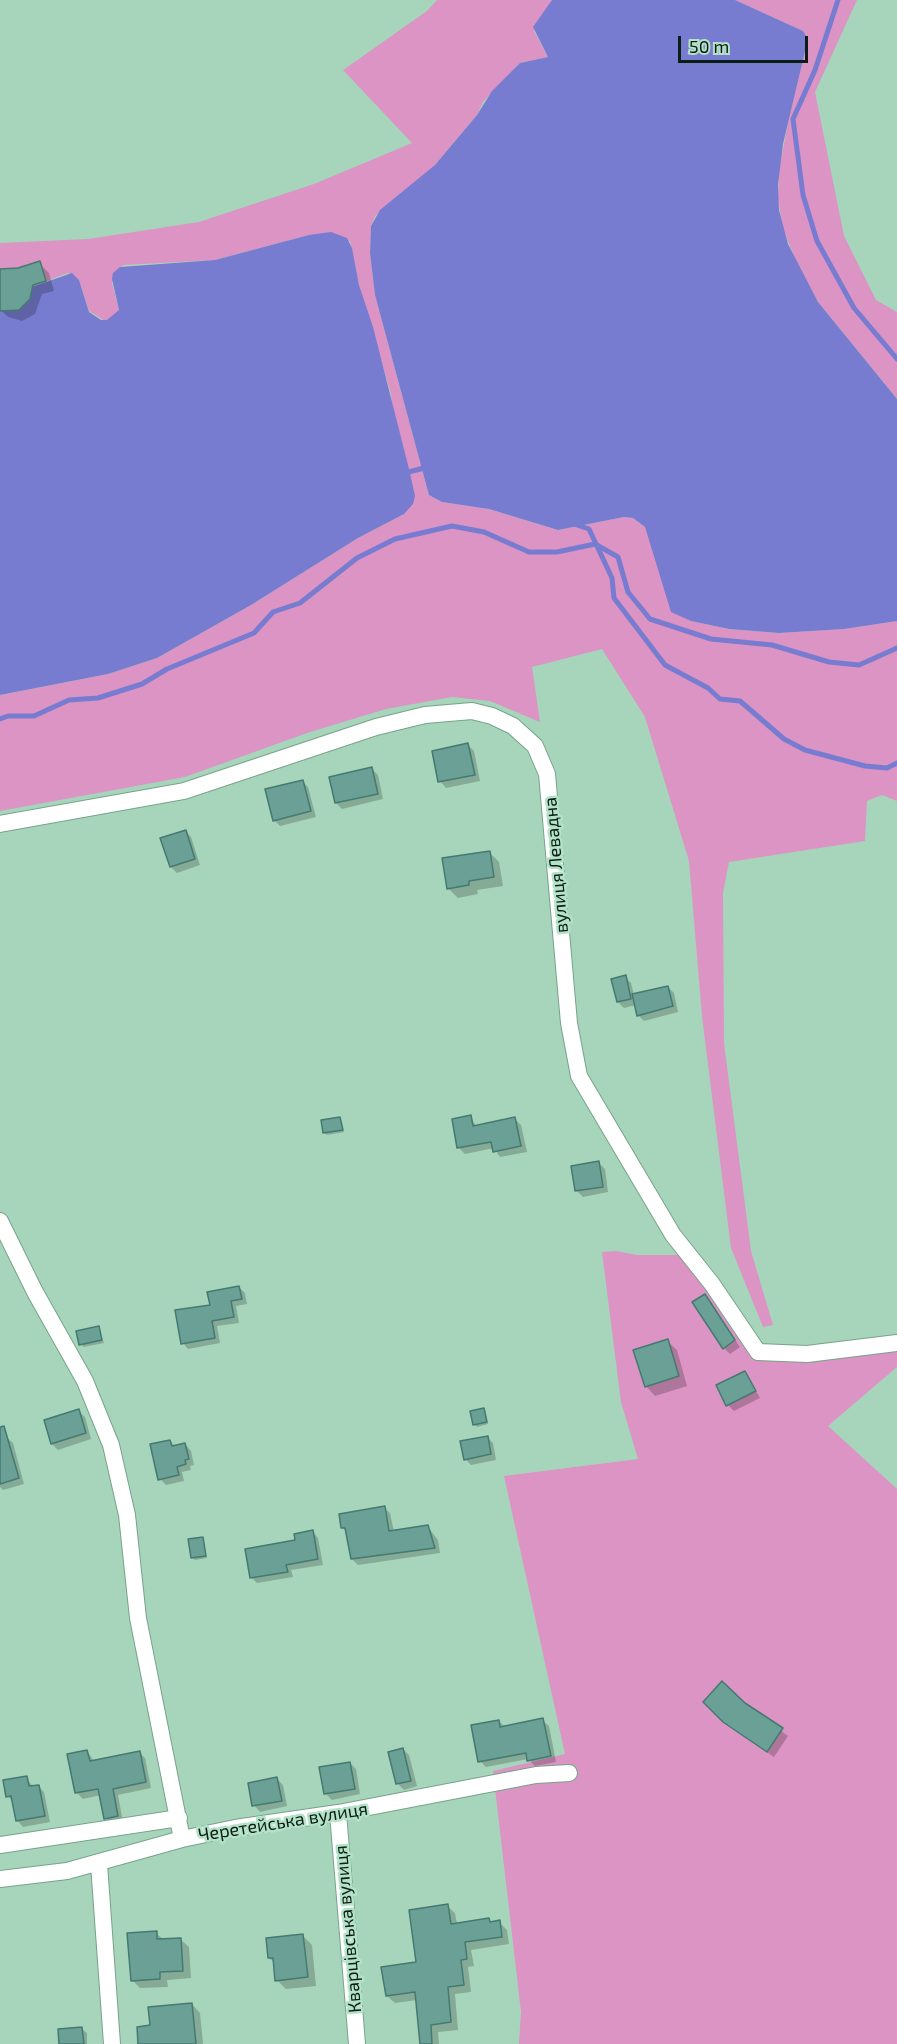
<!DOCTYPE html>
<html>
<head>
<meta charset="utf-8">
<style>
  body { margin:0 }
  #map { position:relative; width:897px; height:2044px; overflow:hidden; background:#a7d5bb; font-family:"Exo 2",sans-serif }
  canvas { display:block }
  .scale { position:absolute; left:678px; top:36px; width:130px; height:27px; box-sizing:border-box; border:3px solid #0b1d14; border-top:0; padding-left:8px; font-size:18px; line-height:21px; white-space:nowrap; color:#0b1d14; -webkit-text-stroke:4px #b4e2c8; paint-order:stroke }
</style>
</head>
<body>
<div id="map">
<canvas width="897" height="2044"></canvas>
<div class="scale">50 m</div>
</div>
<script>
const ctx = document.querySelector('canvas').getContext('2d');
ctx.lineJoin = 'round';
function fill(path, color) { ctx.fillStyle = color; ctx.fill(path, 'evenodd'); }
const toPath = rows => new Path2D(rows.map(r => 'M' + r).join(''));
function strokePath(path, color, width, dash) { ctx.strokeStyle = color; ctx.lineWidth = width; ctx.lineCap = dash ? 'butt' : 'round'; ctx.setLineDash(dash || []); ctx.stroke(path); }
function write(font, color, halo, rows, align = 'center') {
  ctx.font = font + ' "Exo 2",sans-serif'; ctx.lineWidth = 5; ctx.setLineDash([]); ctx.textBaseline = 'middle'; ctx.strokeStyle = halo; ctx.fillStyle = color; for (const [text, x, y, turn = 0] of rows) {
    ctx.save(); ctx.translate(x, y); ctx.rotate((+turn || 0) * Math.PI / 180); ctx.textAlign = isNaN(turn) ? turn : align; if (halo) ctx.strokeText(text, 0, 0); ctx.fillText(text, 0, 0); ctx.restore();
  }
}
fill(toPath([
  [437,0,552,0,534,31,548,57,520,63,483,102,477,115,435,165,425,177,384,207,375,216,371,226,370,253,375,295,429,495,442,502,489,509,558,530,624,517,633,518,645,527,662,578,691,621,729,629,779,633,844,629,897,621,897,801,882,795,867,801,865,841,729,862,723,893,724,1043,751,1251,773,1325,763,1327,731,1248,702,1016,689,861,645,717,602,649,532,667,540,722,490,701,452,697,386,709,307,733,185,777,0,811,0,695,108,674,157,658,251,605,358,538,404,514,391,394,359,285,350,241,309,235,215,260,124,265,120,267,112,283,119,310,111,319,105,321,89,311,79,280,68,273,0,298,0,243,88,239,199,222,314,184,412,143,343,70,427,11],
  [735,0,857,0,815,92,844,236,876,300,897,312,897,399,818,302,799,268,783,229,778,198,779,171,789,117,807,43,806,36,803,31],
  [616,1251,637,1255,681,1255,760,1349,897,1349,897,1367,828,1426,897,1489,897,2044,519,2044,521,2012,493,1771,565,1754,504,1476,638,1459,621,1402,602,1252]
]), '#db94c4');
fill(toPath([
  [552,0,735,0,803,31,806,36,807,43,783,144,778,185,779,210,788,244,818,302,897,399,897,621,844,629,779,633,729,629,691,621,671,612,645,527,633,518,624,517,558,530,489,509,442,502,429,495,375,295,370,253,371,226,380,210,435,165,477,115,492,91,520,63,548,57,533,27],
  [331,232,347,238,352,248,359,285,373,327,409,469,415,496,413,504,404,514,358,538,251,605,157,658,108,674,0,695,0,298,72,273,79,280,89,312,101,320,107,320,119,310,112,279,113,273,120,267,215,260,309,235]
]), '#777cd0');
fill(toPath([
  [39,263,49,273,54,291,42,294,35,314,22,321,8,317,0,309,0,271],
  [468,745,474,751,480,781,446,788,440,781],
  [372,769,378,775,383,799,342,809,336,803],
  [302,781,308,787,316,817,280,826,274,820],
  [185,831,191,837,200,865,177,873,171,867],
  [489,852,499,862,503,886,477,890,478,894,458,898,448,888],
  [625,977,631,983,634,995,668,987,674,993,678,1012,644,1021,638,1015,636,1005,624,1008,618,1002],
  [470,1117,477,1127,515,1119,521,1125,527,1152,500,1157,494,1148,465,1154,459,1148],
  [340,1118,344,1132,327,1135,325,1133],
  [599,1163,605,1169,608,1192,583,1197,577,1191],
  [239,1287,245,1293,247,1304,236,1306,239,1323,217,1326,220,1343,188,1349,183,1343,211,1306],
  [704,1296,740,1347,730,1354,724,1348],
  [98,1328,104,1343,83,1347,78,1332],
  [667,1341,677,1350,687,1386,655,1396,646,1386],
  [745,1373,760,1398,734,1411,728,1405],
  [483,1410,488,1424,477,1427,474,1424],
  [78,1411,85,1417,91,1439,58,1450,52,1444],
  [6,1437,13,1443,24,1484,3,1490,0,1487,0,1439],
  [487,1437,493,1443,496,1460,471,1465,465,1459],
  [170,1441,175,1447,185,1444,191,1451,194,1465,190,1466,191,1470,182,1472,184,1481,166,1485,160,1479],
  [384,1508,390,1513,394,1532,428,1527,438,1540,440,1553,358,1565,352,1559,348,1533,343,1528],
  [313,1532,318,1538,323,1565,291,1570,293,1577,257,1583,251,1577],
  [202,1538,207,1558,195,1560,192,1557],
  [744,1704,788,1736,774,1757,731,1727],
  [542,1720,549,1726,556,1762,535,1766,528,1759,486,1767,480,1761,499,1721,505,1727],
  [403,1749,409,1755,417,1786,404,1790,398,1784],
  [87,1751,94,1761,139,1752,145,1758,151,1788,118,1795,123,1822,111,1824,105,1818,101,1795,83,1799,77,1793],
  [350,1763,356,1769,360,1794,332,1800,326,1794],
  [26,1777,33,1787,38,1786,44,1792,50,1822,23,1827,17,1820,14,1803,8,1796],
  [277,1779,283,1785,287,1806,260,1812,254,1805],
  [447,1906,455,1913,457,1924,489,1920,492,1923,499,1922,507,1930,509,1944,471,1950,474,1966,468,1967,471,1992,455,1994,458,2030,438,2032,439,2044,421,2044,417,2000,395,2003,387,1996,418,1963],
  [156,1933,164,1940,180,1939,189,1947,191,1978,167,1980,168,1987,140,1988,132,1980],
  [302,1935,312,1945,316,1986,286,1989,277,1980,275,1963,269,1958],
  [192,2004,200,2013,203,2044,140,2044,151,2027],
  [82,2029,87,2033,87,2044,60,2044]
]), '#0003');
strokePath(toPath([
  [838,0,815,70,793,119,803,195,817,241,854,308,897,359],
  [405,473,424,468,427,470],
  [577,525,589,529,612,578,614,598,665,665,708,688,720,699,740,701,784,739,805,750,865,766,887,768,897,763],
  [0,719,8,716,34,716,69,700,98,698,142,684,167,669,254,633,273,612,300,603,357,558,395,539,452,526,484,532,529,552,557,552,595,544,618,557,628,592,650,619,711,639,772,645,829,662,859,665,897,648]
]), '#777cd0', 5);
const building = toPath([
  [40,261,46,281,33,285,30,299,19,310,0,311,0,269,18,268,40,261],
  [468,743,475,775,438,782,432,751,468,743],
  [372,767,378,794,335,803,329,777,372,767],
  [303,780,311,811,273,821,265,789,303,780],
  [186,830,195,859,170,867,160,838,186,830],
  [490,851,494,877,469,881,469,885,447,889,442,858,490,851],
  [626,975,631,999,617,1002,611,979,626,975],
  [668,986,673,1006,637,1016,632,994,668,986],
  [471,1115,473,1126,515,1117,521,1146,493,1152,491,1142,457,1148,452,1119,471,1115],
  [340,1117,343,1130,323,1133,321,1120,340,1117],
  [599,1161,603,1187,575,1191,571,1166,599,1161],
  [239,1286,242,1299,231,1301,234,1317,212,1321,215,1338,181,1344,175,1310,210,1305,207,1292,239,1286],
  [705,1294,735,1340,723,1349,692,1302,705,1294],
  [99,1326,102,1340,79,1345,76,1331,99,1326],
  [668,1339,679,1376,645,1387,633,1350,668,1339],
  [745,1371,756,1391,726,1406,716,1385,745,1371],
  [484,1408,487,1422,473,1425,470,1411,484,1408],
  [79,1409,86,1433,51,1444,44,1420,79,1409],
  [4,1426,19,1478,0,1484,0,1427,4,1426],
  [488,1436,491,1454,464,1460,460,1441,488,1436],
  [170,1440,172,1446,185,1443,189,1459,185,1460,186,1464,177,1467,179,1475,158,1480,150,1444,170,1440],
  [385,1506,389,1531,428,1525,435,1548,351,1559,345,1528,341,1528,339,1514,385,1506],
  [313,1530,318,1559,286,1565,288,1572,250,1578,245,1549,295,1540,294,1534,313,1530],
  [203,1537,206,1556,191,1558,188,1539,203,1537],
  [722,1681,745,1703,783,1728,767,1752,723,1722,703,1702,722,1681],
  [543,1718,551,1756,527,1761,526,1753,478,1762,471,1725,499,1720,500,1727,543,1718],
  [403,1748,411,1781,396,1784,388,1752,403,1748],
  [87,1750,90,1761,140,1751,146,1782,113,1789,118,1816,104,1819,98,1789,75,1793,67,1754,87,1750],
  [350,1762,355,1789,324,1794,319,1767,350,1762],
  [27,1776,29,1786,39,1785,45,1816,16,1821,11,1796,6,1797,3,1780,27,1776],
  [277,1777,282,1801,252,1806,248,1783,277,1777],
  [448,1904,451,1924,489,1918,490,1922,500,1920,502,1937,465,1942,467,1959,461,1960,464,1985,448,1987,451,2022,431,2025,432,2044,420,2044,415,1992,386,1996,381,1967,416,1962,409,1910,448,1904],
  [157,1931,157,1939,181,1938,183,1971,160,1972,160,1979,131,1981,127,1933,157,1931],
  [303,1934,308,1977,275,1981,273,1958,268,1958,266,1938,303,1934],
  [192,2003,196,2044,138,2044,137,2027,150,2025,148,2007,192,2003],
  [82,2027,84,2044,59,2044,58,2029,82,2027]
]);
fill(building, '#6aa095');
strokePath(building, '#447a70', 1.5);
const minor = toPath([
  [0,824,184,791,376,727,425,715,472,711,492,716,513,726,535,746,547,774,569,1023,579,1076,673,1235,712,1284,758,1352,807,1354,897,1343],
  [0,1221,35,1292,85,1381,111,1445,127,1515,138,1618,182,1839],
  [338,1813,357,2044],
  [0,1845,179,1818],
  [99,1864,112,2044],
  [0,1879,67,1871,182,1839,235,1828,338,1813,536,1775,569,1773]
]);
strokePath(minor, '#77a38a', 18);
strokePath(minor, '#fff', 16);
write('18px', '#0b1d14', '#b4e2c8', [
  ["вулиця Левадна",556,865,-95],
  ["Черетейська вулиця",283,1822,-9],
  ["Кварцівська вулиця",348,1929,-95]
]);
</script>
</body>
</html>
